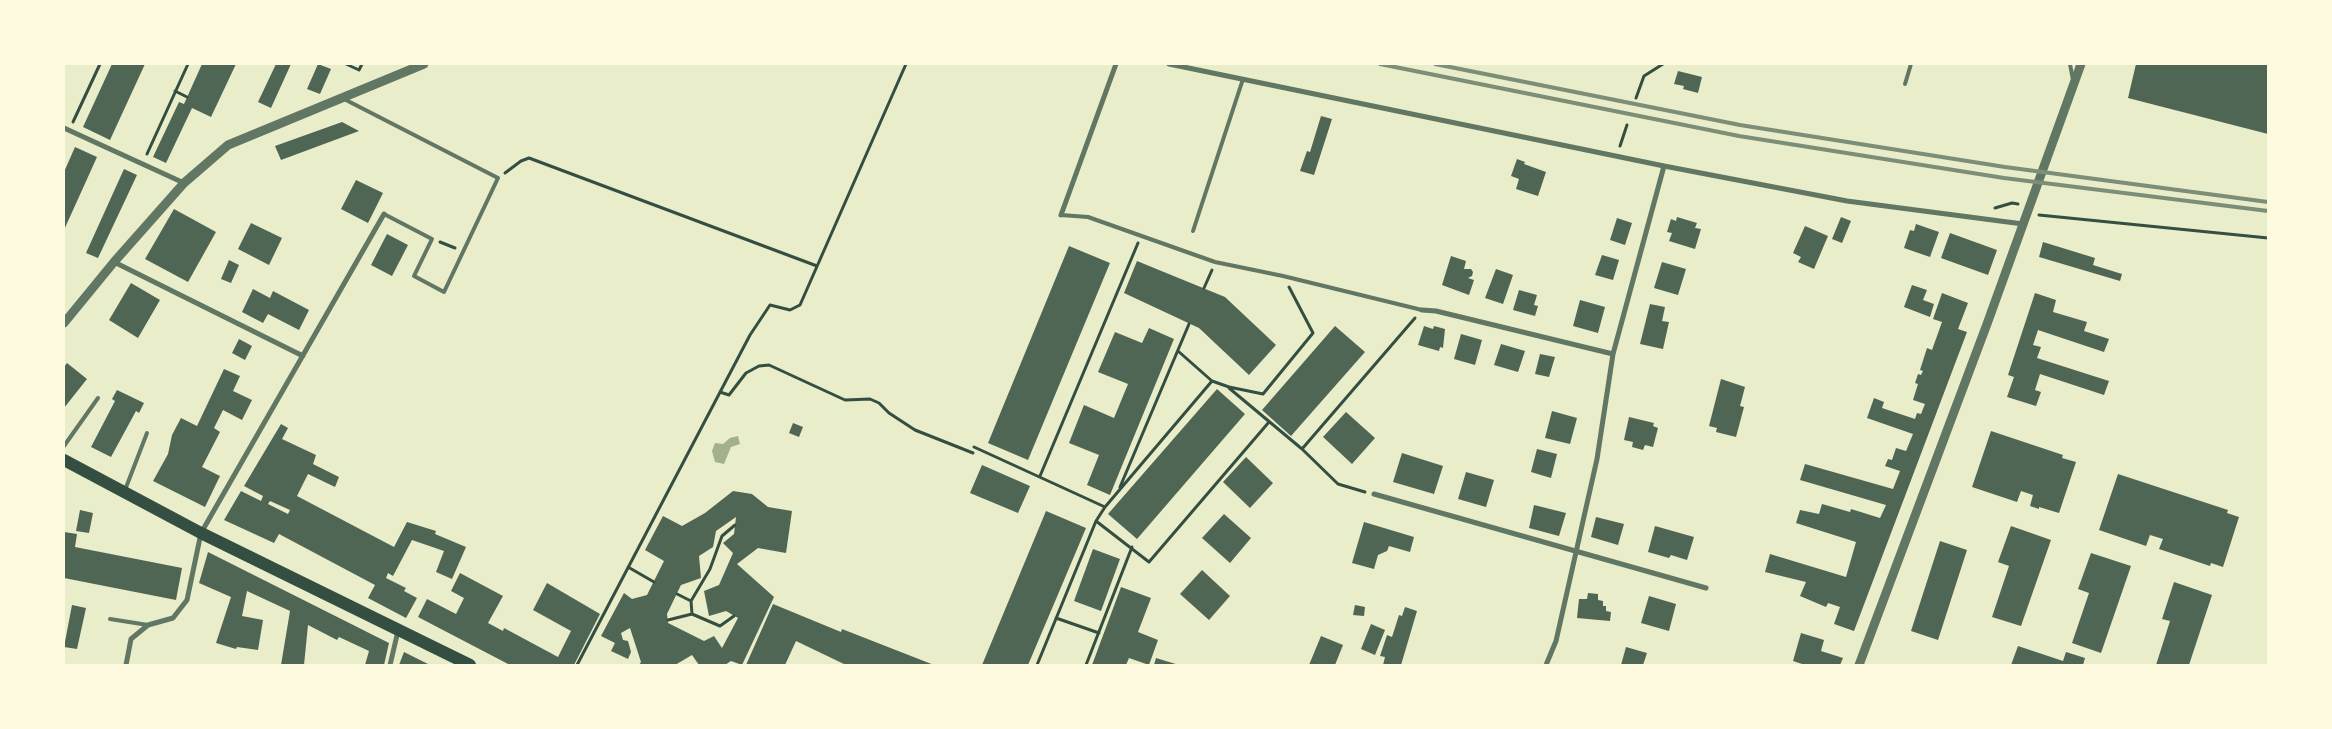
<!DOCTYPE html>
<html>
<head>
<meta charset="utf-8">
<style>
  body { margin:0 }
  #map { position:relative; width:2332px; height:729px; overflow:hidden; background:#e9edc9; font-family:Montserrat,sans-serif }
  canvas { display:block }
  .frame { position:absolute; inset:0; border:65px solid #fefae0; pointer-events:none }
</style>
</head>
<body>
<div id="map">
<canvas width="2332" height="729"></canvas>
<div class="frame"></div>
</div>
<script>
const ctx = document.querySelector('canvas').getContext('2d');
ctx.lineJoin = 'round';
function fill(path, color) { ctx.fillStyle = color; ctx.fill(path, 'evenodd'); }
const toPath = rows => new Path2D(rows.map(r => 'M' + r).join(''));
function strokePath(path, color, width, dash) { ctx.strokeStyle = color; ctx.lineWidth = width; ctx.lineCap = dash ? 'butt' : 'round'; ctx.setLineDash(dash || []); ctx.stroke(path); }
fill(toPath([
  [738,436,740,444,731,447,724,464,715,462,712,451,715,443,723,444,730,438]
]), '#a3b18a');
fill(toPath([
  [112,64,145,64,110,140,83,127],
  [202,64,236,64,211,117,192,108,166,163,153,157,179,102,184,104],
  [276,64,291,64,271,108,258,102],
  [318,64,331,69,320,94,307,89],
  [2136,64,2268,64,2268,134,2128,98],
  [1678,71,1702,77,1698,93,1683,89,1684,86,1674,84],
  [1321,116,1332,119,1314,175,1300,171,1307,151,1310,152],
  [342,122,359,131,281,160,275,146],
  [75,147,97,157,64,230,64,172],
  [1517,159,1525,162,1524,164,1546,172,1538,196,1516,189,1519,179,1511,176],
  [124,169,137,175,98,258,86,253],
  [356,180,383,193,368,223,341,209],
  [174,209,216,232,188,282,145,259],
  [1677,217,1697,223,1695,228,1701,229,1695,249,1669,241,1672,233,1667,232,1671,219,1676,221],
  [1841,217,1851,221,1842,243,1832,239],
  [1617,218,1632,223,1625,245,1610,240],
  [251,223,282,238,269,265,238,249],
  [1916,224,1939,232,1930,257,1904,248,1910,230,1914,231],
  [1805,226,1828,236,1814,269,1798,262,1801,257,1793,253],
  [1950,233,1997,250,1988,275,1941,258],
  [387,234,408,245,392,276,371,265],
  [2043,242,2095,258,2093,265,2122,274,2120,281,2039,257],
  [1069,246,1110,263,1028,460,988,443],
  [1602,255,1619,260,1613,280,1595,275],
  [1451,256,1466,261,1464,269,1471,269,1473,272,1472,276,1468,278,1474,280,1469,295,1442,285],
  [229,260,239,265,231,283,221,279],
  [1137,261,1225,297,1276,345,1249,375,1199,328,1124,293],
  [1662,262,1686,269,1678,295,1654,288],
  [1496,269,1513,275,1503,304,1485,298],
  [131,283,160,300,138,338,109,320],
  [1912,285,1927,290,1923,300,1934,304,1930,317,1904,307],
  [253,289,270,298,273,291,309,310,299,330,268,314,263,323,242,312],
  [1519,290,1537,295,1534,305,1538,306,1535,316,1513,310],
  [1942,293,1968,303,1958,329,1967,332,1854,631,1834,624,1840,607,1828,603,1826,607,1800,596,1806,582,1765,572,1770,554,1846,577,1856,542,1796,523,1800,510,1819,514,1822,504,1850,512,1851,509,1880,518,1886,505,1800,480,1805,464,1893,489,1900,471,1885,466,1888,459,1892,460,1896,448,1906,451,1913,434,1867,418,1874,398,1884,402,1882,408,1915,419,1917,413,1921,414,1925,404,1913,400,1918,384,1915,383,1918,374,1921,375,1923,371,1920,370,1927,348,1932,350,1942,322,1933,319],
  [2035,293,2056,300,2053,312,2087,322,2084,331,2109,339,2104,352,2038,330,2033,345,2041,347,2037,358,2109,381,2104,395,2040,374,2035,390,2041,392,2036,406,2007,397,2014,377,2008,375],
  [1580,300,1605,307,1598,333,1573,326],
  [1650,304,1665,307,1662,321,1669,322,1663,349,1640,344],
  [1335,326,1365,352,1291,436,1262,410],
  [1424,326,1433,329,1434,326,1445,329,1443,348,1440,347,1439,351,1418,345],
  [1149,328,1174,339,1110,495,1087,485,1099,455,1069,443,1084,405,1114,418,1128,384,1098,372,1115,332,1142,343],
  [1461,334,1482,340,1475,365,1454,359],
  [239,339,252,346,245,360,232,353],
  [1501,344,1525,351,1518,372,1494,365],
  [1540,354,1555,357,1549,377,1535,374],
  [67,363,87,379,64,408,64,367],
  [224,369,240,376,233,391,252,400,242,420,223,410,214,428,220,432,202,467,220,476,205,507,153,481,168,454,172,435,181,418,197,426],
  [1721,379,1745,387,1740,406,1744,407,1736,437,1716,432,1717,428,1709,426],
  [1217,389,1245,414,1137,539,1108,514],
  [117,390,144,403,139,413,136,411,111,457,91,447,115,401,112,399],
  [1552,411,1577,418,1570,444,1545,438],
  [1346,412,1375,438,1352,464,1323,437],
  [1629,417,1654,423,1653,426,1658,428,1653,447,1645,445,1643,450,1632,447,1633,442,1624,440],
  [793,423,803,427,799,437,789,433],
  [281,424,288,428,282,439,316,455,313,464,339,477,335,487,308,474,297,496,394,547,407,522,436,531,435,534,466,547,452,579,436,572,444,551,412,540,393,576,388,573,386,578,406,588,404,591,417,598,406,618,368,598,375,585,279,534,274,543,224,520,241,491,261,501,263,496,244,486],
  [270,501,290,510,288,514,268,504],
  [1991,431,2063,455,2062,458,2076,462,2059,513,2039,507,2039,509,2030,506,2033,495,2021,491,2017,502,1972,487],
  [1537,449,1557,454,1551,478,1531,472],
  [1402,453,1443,466,1434,494,1393,482],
  [1246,457,1273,483,1250,508,1223,482],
  [982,465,1030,486,1018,513,970,493],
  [1466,472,1494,480,1486,507,1458,499],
  [2118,474,2228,510,2227,513,2239,517,2223,567,2211,563,2210,566,2159,549,2163,539,2150,535,2146,546,2099,530],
  [733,491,752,494,768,507,792,511,786,553,758,548,737,564,774,597,742,665,731,661,725,665,699,665,692,655,675,665,639,665,641,662,630,628,621,633,623,640,628,641,631,652,628,659,611,651,615,643,601,636,624,593,632,599,647,595,664,561,645,550,663,516,682,526,705,513],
  [736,517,734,534,723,543,733,553,719,585,704,591,709,616,726,611,738,618,722,648,714,636,704,641,668,623,667,614,681,585,701,578,699,556,713,547,716,531],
  [1534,505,1566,513,1559,536,1529,528],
  [80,510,93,513,89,533,76,531],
  [1046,511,1086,528,1059,592,1028,665,982,665],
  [1224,514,1251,538,1230,563,1202,538],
  [1596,517,1624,524,1618,545,1591,537],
  [1364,522,1414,537,1410,552,1389,546,1387,551,1378,555,1374,569,1352,563],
  [1655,526,1694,537,1687,560,1671,555,1669,558,1648,552],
  [2011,526,2051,540,2021,626,1992,617,2009,566,1998,562],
  [64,532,77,534,75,547,182,568,176,600,64,578],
  [1940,541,1967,550,1938,640,1911,631],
  [1093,549,1120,559,1101,611,1074,601],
  [208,552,389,643,384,665,365,665,369,651,339,637,337,640,308,625,304,665,281,665,290,611,247,591,242,616,263,620,258,650,237,647,236,649,216,643,231,597,199,583],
  [2091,553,2131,566,2101,653,2072,643,2089,593,2078,589],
  [1202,570,1230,596,1209,620,1180,594],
  [460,573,503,596,488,623,503,631,504,628,558,657,571,631,533,610,547,583,600,614,574,665,510,665,418,617,427,599,456,614,464,598,451,591],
  [2174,582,2212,595,2189,665,2156,665,2170,621,2162,619],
  [1121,587,1151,598,1138,632,1158,640,1149,665,1129,658,1126,665,1092,665],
  [1588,593,1598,594,1598,600,1603,601,1603,606,1606,606,1606,611,1611,612,1610,621,1577,618,1579,599,1587,599],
  [1649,596,1676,604,1669,631,1641,623],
  [773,604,841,632,842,629,934,665,846,665,796,641,785,665,746,665],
  [72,605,86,608,77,649,64,647],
  [1355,605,1365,607,1364,616,1353,615],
  [1405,607,1417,611,1401,665,1383,665,1385,657,1380,656,1387,635,1392,637,1399,615,1402,616],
  [1371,624,1385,630,1375,655,1361,649],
  [1801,633,1824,640,1821,651,1843,658,1840,665,1805,665,1793,661],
  [1321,636,1343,645,1335,665,1309,665],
  [2018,646,2063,661,2066,652,2085,658,2083,665,2011,665],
  [1626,647,1647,653,1643,665,1621,665],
  [404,652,430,665,399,665],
  [1156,658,1179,665,1154,665]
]), '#4f6655');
strokePath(toPath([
  [346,64,359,70,362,64],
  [175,91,187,97],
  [1636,98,1644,76,1663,64],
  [73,122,100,64],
  [1620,146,1627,125],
  [147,154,188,64],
  [505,173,521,161,529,158,817,266],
  [1995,208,2012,203,2018,204],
  [2039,215,2268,238],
  [440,242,455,248],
  [1204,288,1212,270],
  [1178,351,1212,381],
  [1229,388,1302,449,1338,484,1365,492],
  [720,392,729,395,746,373,759,366,769,365,845,400,870,399,879,403,889,413,915,430,973,453],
  [974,447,1105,507],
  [1302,449,1415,318],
  [1040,476,1138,243],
  [1120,487,1189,324],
  [1096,521,1149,562,1269,422],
  [628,567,654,582],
  [677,594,691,601,710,569,722,536,735,525],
  [691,601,692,614,720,626,734,616],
  [1056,618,1099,633],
  [668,620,692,614],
  [577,665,750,335,770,305,790,310,800,305,906,64],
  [1037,665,1096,521,1105,507,1212,381,1229,387,1263,394,1313,333,1289,287],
  [1086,665,1132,547]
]), '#344e41', 3);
strokePath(toPath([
  [2070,64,2073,80],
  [1905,84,1911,64],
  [344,99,498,178,444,292,414,276,432,239,384,214],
  [1061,215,1088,217,1215,262,1283,276,1422,310],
  [1193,231,1243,79],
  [64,446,98,398],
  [125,490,147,433],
  [110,619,148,625]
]), '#617663', 4);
strokePath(toPath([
  [1169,64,1664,166,1847,201,2023,224],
  [64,128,184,183],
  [1061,215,1116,64],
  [114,262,303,356],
  [1422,310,1436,311,1613,354],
  [1374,494,1706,588],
  [126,665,131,639,148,625,173,618,187,600,201,533,384,214],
  [390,665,398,631],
  [1546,665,1556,641,1597,459,1613,354,1664,166]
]), '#617663', 5);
strokePath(toPath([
  [64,323,114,262,184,183,228,145,424,64],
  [1859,665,1987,324,2081,64]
]), '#617663', 9);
strokePath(toPath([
  [64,460,201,533,470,665]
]), '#344e41', 12);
strokePath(toPath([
  [1380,64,1739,136,2004,178,2268,211],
  [1435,64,1740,125,2005,167,2268,202]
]), '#7c8e77', 4);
</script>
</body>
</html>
